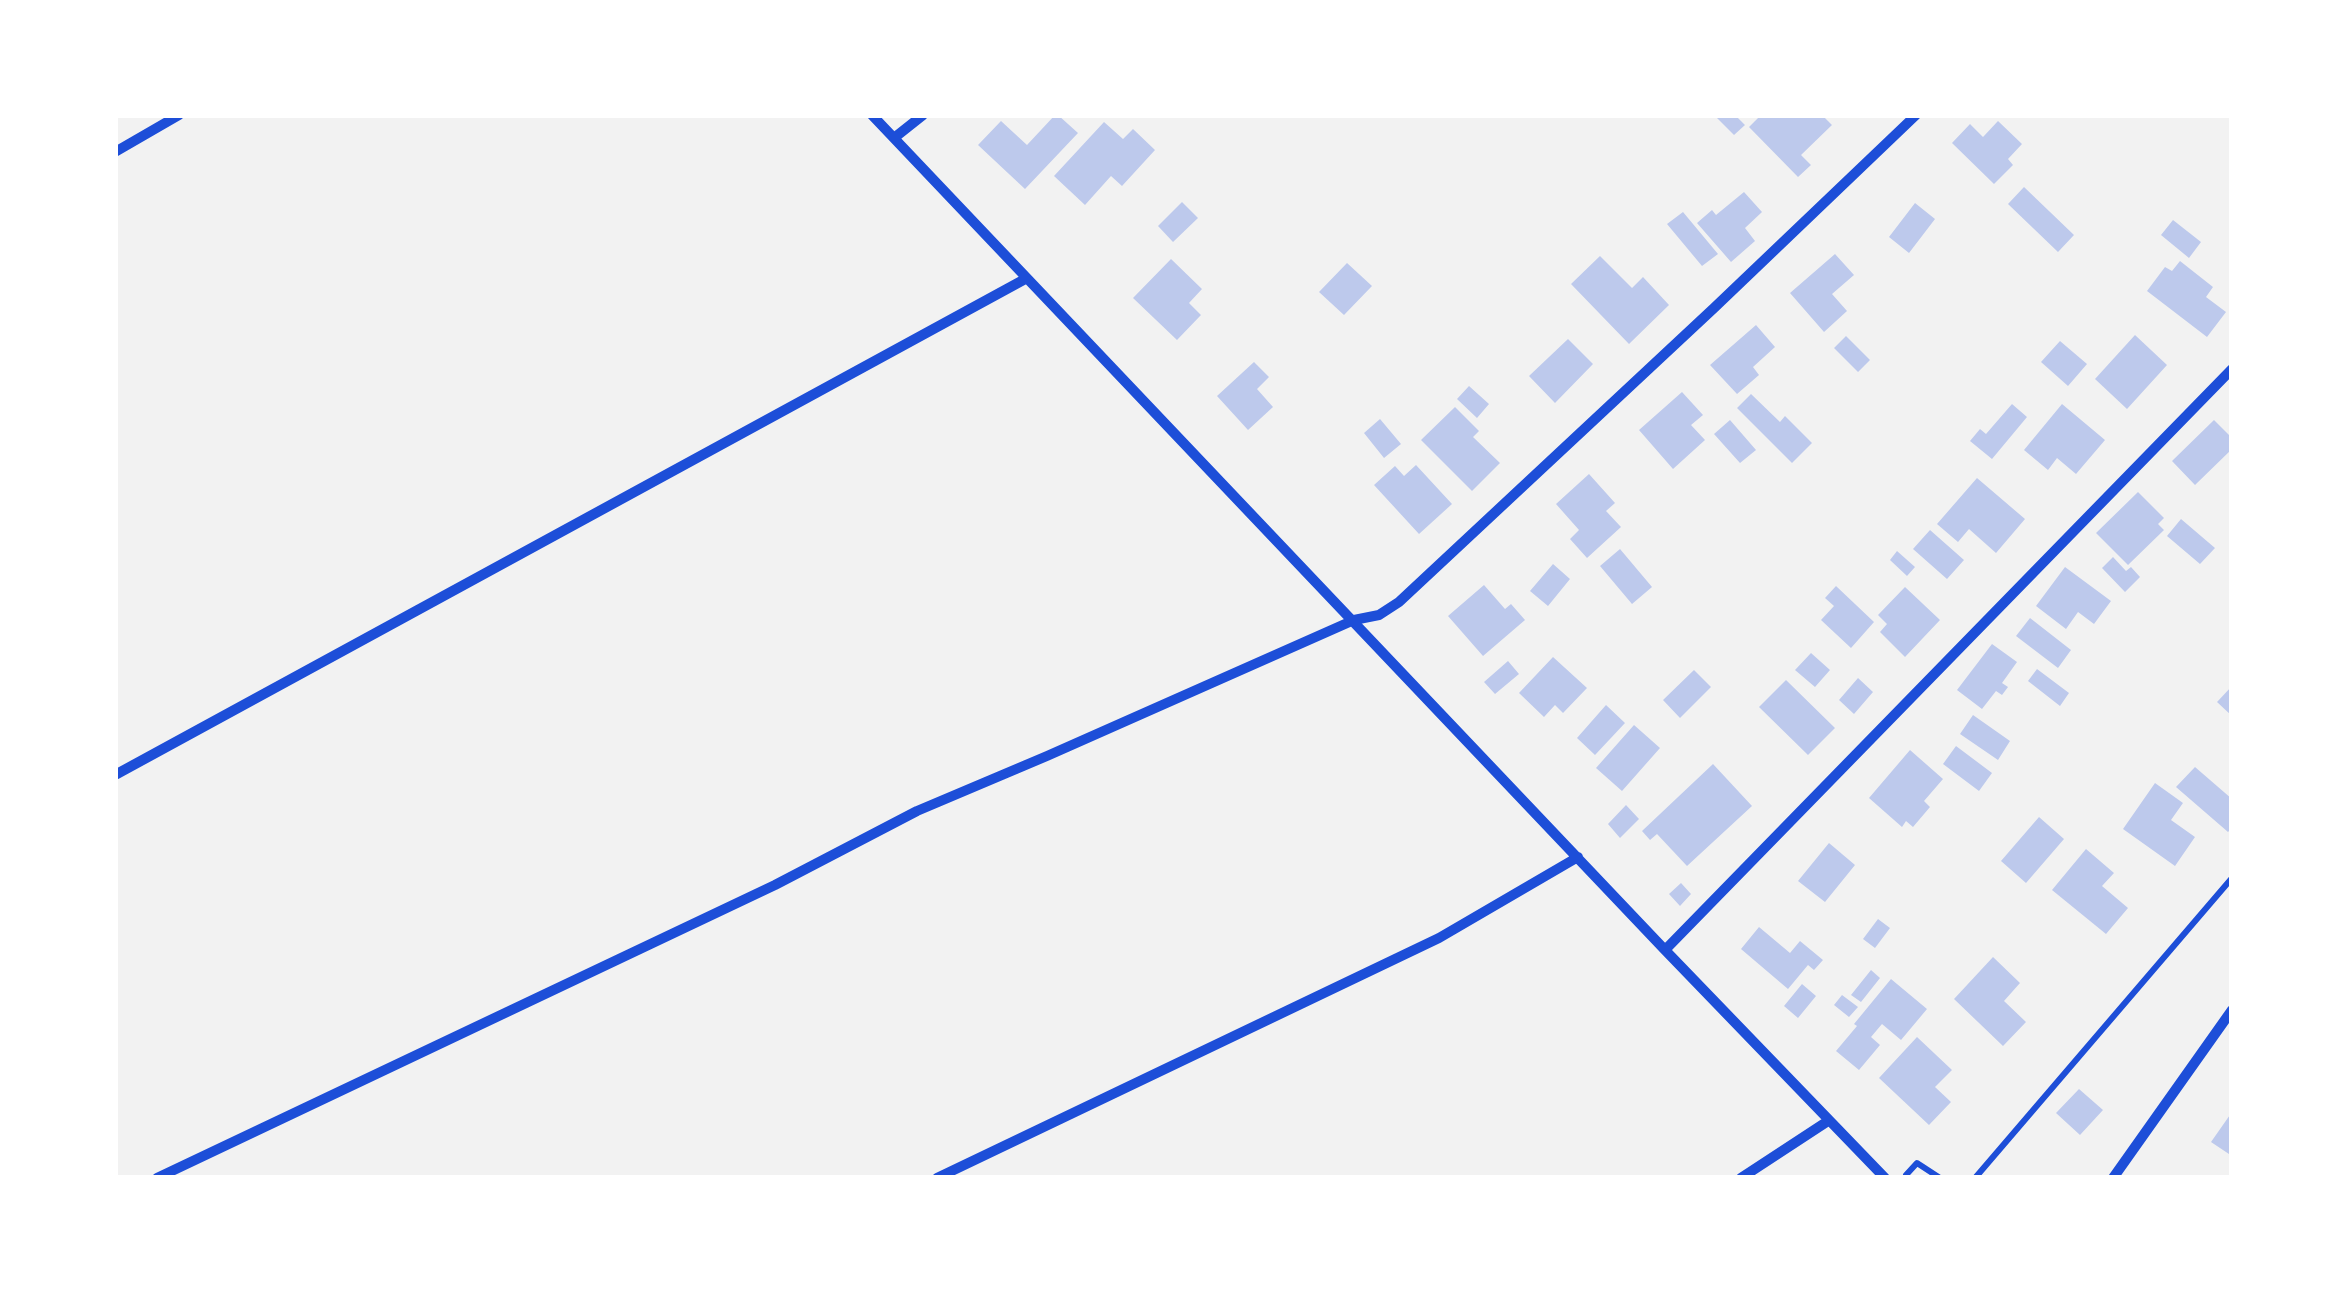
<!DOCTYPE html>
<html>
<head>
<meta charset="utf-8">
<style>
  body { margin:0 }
  #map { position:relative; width:2347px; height:1293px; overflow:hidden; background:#f2f2f2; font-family:"Source Sans 3",sans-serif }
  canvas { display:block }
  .frame { position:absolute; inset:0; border:118px solid #fff; pointer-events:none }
</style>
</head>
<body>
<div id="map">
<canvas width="2347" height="1293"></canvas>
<div class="frame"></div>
</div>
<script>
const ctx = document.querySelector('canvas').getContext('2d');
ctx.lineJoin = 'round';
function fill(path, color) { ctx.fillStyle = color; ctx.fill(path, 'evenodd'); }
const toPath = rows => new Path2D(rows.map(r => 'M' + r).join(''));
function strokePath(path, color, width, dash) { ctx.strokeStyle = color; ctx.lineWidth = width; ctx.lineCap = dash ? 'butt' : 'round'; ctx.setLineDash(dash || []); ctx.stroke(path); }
fill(toPath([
  [1055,115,1058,115,1078,133,1025,189,978,145,1001,121,1027,145],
  [1714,115,1735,115,1745,125,1734,135],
  [1761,115,1822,115,1832,125,1801,155,1811,165,1798,177,1749,127],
  [1998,121,2022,144,2008,159,2013,165,1994,184,1952,143,1970,124,1983,137],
  [1104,122,1123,139,1133,129,1155,150,1122,186,1111,176,1085,205,1054,176],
  [2024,187,2074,235,2058,252,2008,204],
  [1744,192,1762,212,1745,228,1755,241,1731,262,1697,223,1712,210,1716,215],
  [1182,202,1198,218,1173,242,1158,226],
  [1915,203,1935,219,1909,253,1889,237],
  [1683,212,1718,254,1702,266,1667,224],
  [2173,220,2201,242,2189,258,2161,235],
  [1835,254,1854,275,1832,294,1847,311,1824,332,1790,293],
  [1600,256,1632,288,1643,277,1669,305,1629,344,1571,284],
  [1171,259,1202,289,1189,303,1201,315,1177,340,1133,298],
  [2180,261,2213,287,2206,297,2226,312,2207,337,2147,291,2165,267,2172,271],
  [1347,263,1372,286,1344,315,1319,292],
  [1756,325,1775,347,1753,367,1759,375,1737,394,1710,365],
  [2135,335,2167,365,2127,409,2095,379],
  [1846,336,1870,360,1858,372,1834,348],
  [1568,339,1593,364,1555,403,1529,376],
  [2060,341,2087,364,2068,386,2041,362],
  [1254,362,1269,377,1257,389,1273,407,1248,430,1217,396],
  [1469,386,1489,404,1477,418,1457,399],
  [1682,392,1703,415,1691,425,1705,440,1673,469,1639,430],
  [1751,394,1780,422,1785,416,1812,443,1792,463,1737,408],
  [2012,404,2027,417,1992,459,1970,441,1980,429,1986,434],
  [2062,404,2105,440,2076,474,2057,458,2048,470,2024,450],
  [1455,407,1479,431,1473,437,1500,463,1472,491,1421,440],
  [1380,419,1401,444,1384,458,1364,433],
  [1730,420,1756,450,1740,463,1714,434],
  [2214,420,2232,438,2232,449,2195,485,2172,461],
  [1416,465,1452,504,1419,534,1374,485,1395,466,1404,476],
  [1589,474,1615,503,1606,511,1621,527,1587,558,1570,539,1579,530,1556,504],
  [1977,478,2025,519,1996,553,1969,529,1958,542,1937,524],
  [2138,492,2164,518,2158,524,2164,530,2128,565,2096,533],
  [2181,519,2215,548,2200,564,2167,536],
  [1930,530,1964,560,1947,579,1913,549],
  [1620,549,1652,587,1632,604,1600,566],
  [1897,551,1915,567,1907,576,1890,560],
  [2113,557,2126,571,2131,567,2140,577,2125,592,2102,568],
  [1553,564,1570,579,1548,606,1530,591],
  [2065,567,2111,601,2094,624,2078,612,2066,629,2036,606],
  [1484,585,1505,609,1511,604,1525,620,1483,656,1448,616],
  [1836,586,1874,622,1851,648,1821,620,1834,606,1825,598],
  [1905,587,1940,620,1905,657,1880,632,1887,624,1878,615],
  [2030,618,2071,650,2058,668,2016,636],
  [1992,644,2017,662,2002,683,2008,687,2002,695,1996,691,1982,709,1957,690],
  [1811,653,1830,670,1815,687,1795,670],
  [1553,657,1587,688,1563,713,1555,705,1544,717,1519,693],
  [1508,661,1519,674,1495,694,1484,682],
  [2037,669,2069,693,2060,706,2028,681],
  [1694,670,1711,687,1680,718,1663,700],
  [1858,678,1873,692,1854,714,1839,700],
  [1786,680,1835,728,1808,755,1759,707],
  [2232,686,2232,716,2217,702],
  [1606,705,1625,723,1595,755,1577,738],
  [1973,715,2010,741,1998,760,1960,734],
  [1634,725,1660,748,1622,791,1596,768],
  [1956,746,1992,773,1979,791,1943,764],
  [1910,750,1943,779,1924,801,1930,807,1913,827,1906,821,1902,827,1869,798],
  [1713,764,1752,806,1687,866,1657,834,1650,840,1642,831],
  [2195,767,2232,799,2232,828,2228,832,2176,787],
  [2155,783,2183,803,2171,820,2195,837,2175,866,2123,829],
  [1626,805,1639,819,1620,838,1608,824],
  [2039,817,2064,839,2026,883,2001,861],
  [1829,843,1855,865,1825,902,1798,881],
  [2086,849,2114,873,2102,886,2128,908,2106,934,2052,890],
  [1681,883,1691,894,1680,906,1669,894],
  [1878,919,1890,928,1875,948,1863,939],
  [1759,927,1790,953,1800,941,1823,960,1814,970,1808,965,1788,989,1741,949],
  [1993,957,2020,983,2004,1001,2026,1022,2003,1046,1954,999],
  [1871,970,1880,978,1861,1002,1851,995],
  [1891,979,1927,1009,1901,1040,1882,1024,1871,1037,1880,1045,1859,1070,1836,1051,1857,1026,1854,1024],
  [1802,984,1816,996,1798,1018,1784,1006],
  [1842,995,1858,1007,1849,1017,1834,1005],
  [1917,1037,1952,1070,1935,1087,1951,1102,1929,1125,1879,1078],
  [2079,1089,2103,1110,2080,1135,2056,1113],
  [2232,1112,2232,1156,2211,1142]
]), '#bdc9ec');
strokePath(toPath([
  [1906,1175,1917,1163,1940,1178],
  [1975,1178,2232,878]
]), '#1d4ed8', 6);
strokePath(toPath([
  [872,115,1665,950,1885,1178],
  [894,138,923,115],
  [115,152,179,115],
  [115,775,1027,278],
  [1665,950,2232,369],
  [157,1178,775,885,917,811,1047,756,1354,620,1379,615,1399,602,1714,308,1916,115],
  [937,1178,1439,938,1578,857],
  [1741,1178,1828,1121],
  [2113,1178,2232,1010]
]), '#1d4ed8', 10);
</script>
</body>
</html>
